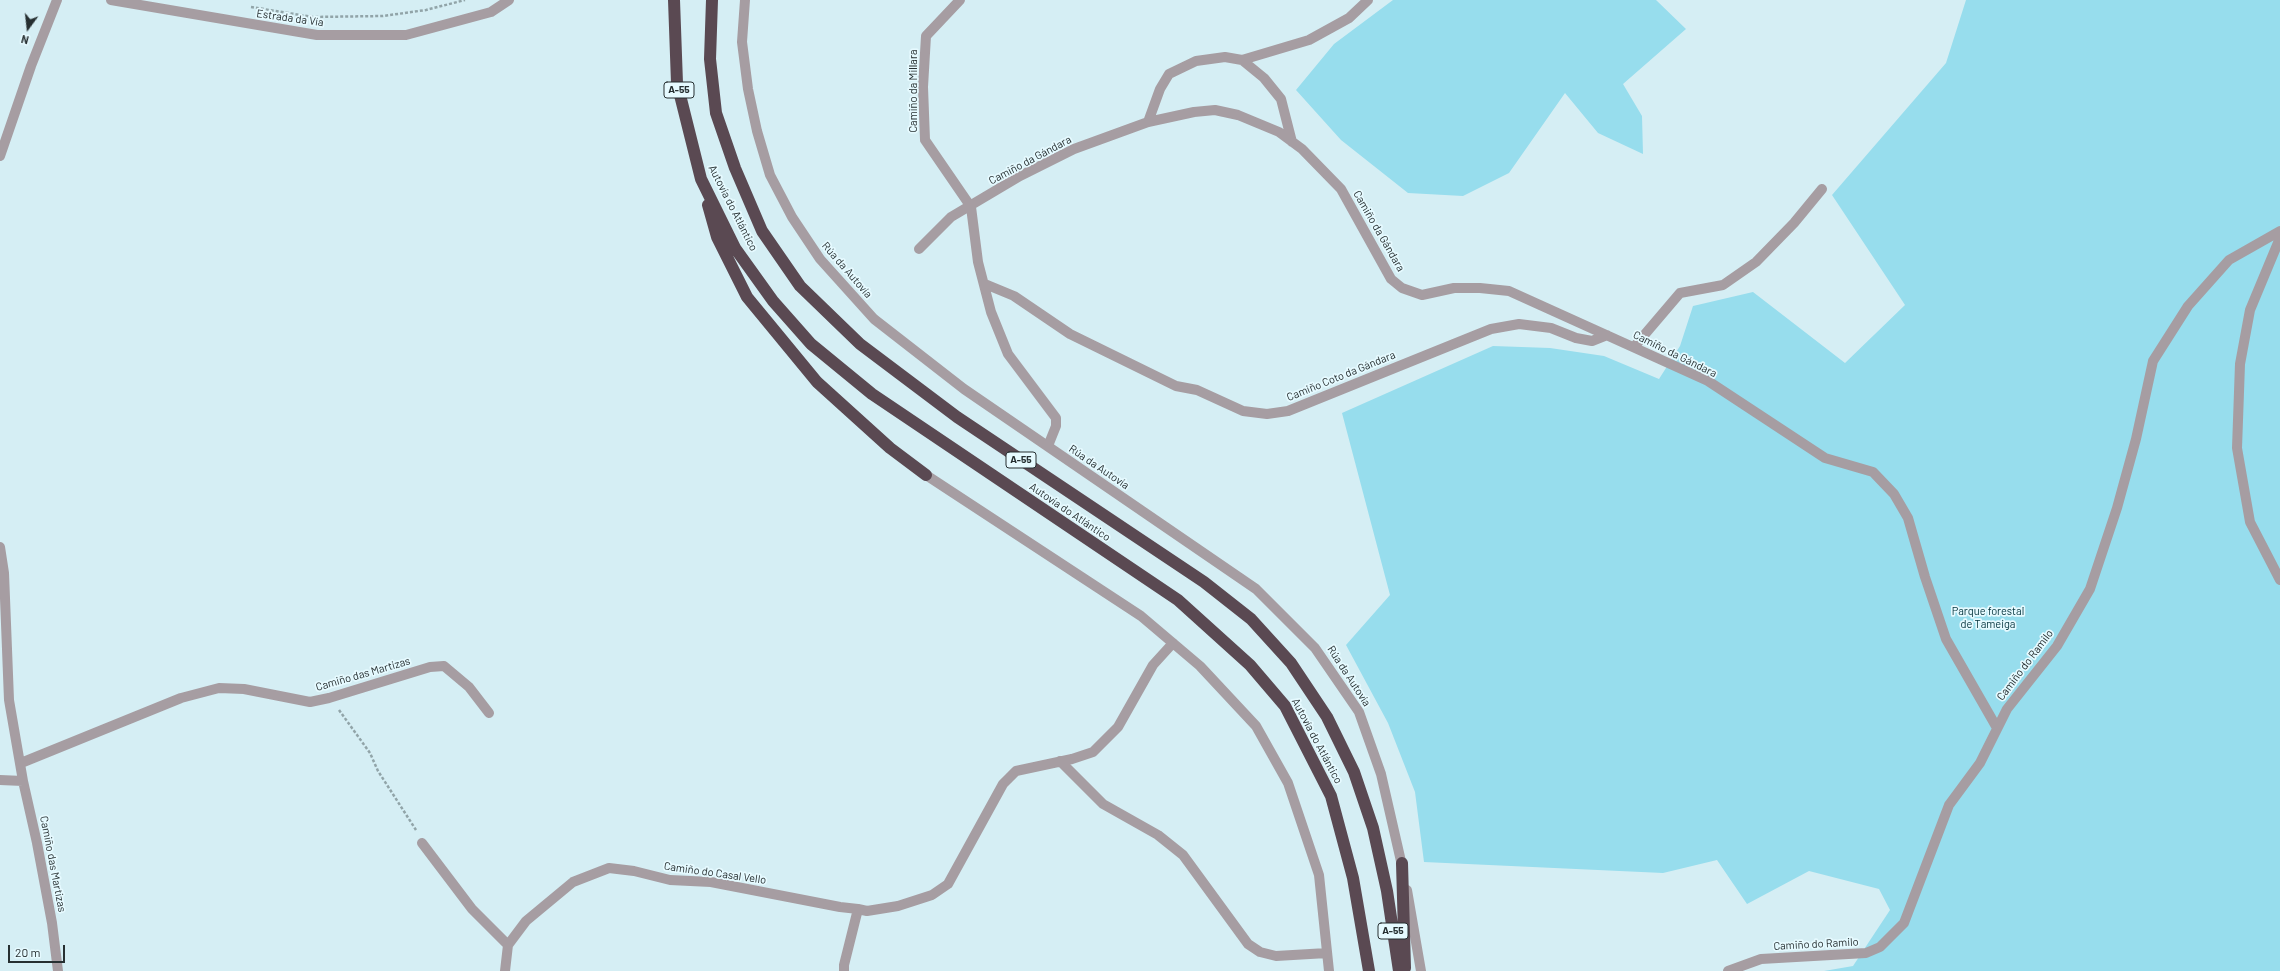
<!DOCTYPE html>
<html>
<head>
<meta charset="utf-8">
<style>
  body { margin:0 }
  #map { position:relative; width:2280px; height:971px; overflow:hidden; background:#d5eef4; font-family:Barlow,sans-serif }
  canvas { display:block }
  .north { position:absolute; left:8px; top:8px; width:40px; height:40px; -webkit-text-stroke:3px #e6faff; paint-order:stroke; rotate:195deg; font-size:11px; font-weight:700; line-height:16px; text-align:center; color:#262f31 }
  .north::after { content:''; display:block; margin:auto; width:14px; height:18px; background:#262f31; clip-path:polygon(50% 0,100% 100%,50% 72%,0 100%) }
  .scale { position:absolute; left:8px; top:945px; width:57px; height:18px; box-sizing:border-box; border:2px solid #262f31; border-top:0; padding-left:5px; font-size:12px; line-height:14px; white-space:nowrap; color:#262f31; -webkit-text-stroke:3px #e6faff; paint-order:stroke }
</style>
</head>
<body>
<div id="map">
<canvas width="2280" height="971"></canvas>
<div class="north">N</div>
<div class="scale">20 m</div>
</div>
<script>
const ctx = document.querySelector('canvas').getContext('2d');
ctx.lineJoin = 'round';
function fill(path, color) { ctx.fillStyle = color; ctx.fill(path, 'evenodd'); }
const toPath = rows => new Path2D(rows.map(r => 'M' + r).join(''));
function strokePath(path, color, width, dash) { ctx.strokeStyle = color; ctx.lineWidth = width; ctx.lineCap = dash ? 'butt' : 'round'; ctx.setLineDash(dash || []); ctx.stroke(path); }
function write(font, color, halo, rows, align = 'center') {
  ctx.font = font + ' Barlow,sans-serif'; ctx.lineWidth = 3.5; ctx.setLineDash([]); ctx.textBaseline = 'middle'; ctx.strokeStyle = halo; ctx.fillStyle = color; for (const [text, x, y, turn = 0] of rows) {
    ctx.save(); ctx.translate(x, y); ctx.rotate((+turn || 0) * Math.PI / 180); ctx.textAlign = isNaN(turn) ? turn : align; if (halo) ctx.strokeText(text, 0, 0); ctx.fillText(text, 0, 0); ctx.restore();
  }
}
fill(toPath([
  [1393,0,1656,0,1686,29,1623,84,1642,116,1643,154,1598,133,1565,93,1509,173,1463,196,1408,193,1341,140,1296,90,1334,44],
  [1966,0,2280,0,2280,971,1824,971,1853,966,1890,910,1879,889,1809,871,1747,904,1717,860,1663,873,1424,862,1415,792,1388,723,1346,645,1390,595,1342,413,1493,346,1550,348,1604,356,1659,379,1680,346,1693,306,1753,292,1845,363,1905,305,1832,195,1946,63]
]), '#97dded');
strokePath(toPath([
  [251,7,313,17,383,16,426,10,465,0],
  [339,710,370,753,378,771,416,830]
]), '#91a4a8', 2.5, [3, 2]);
strokePath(toPath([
  [111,0,317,35,406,35,491,12,509,0],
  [745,0,742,42,748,89,757,131,770,175,792,217,820,259,874,319,964,389,1256,589,1315,648,1359,712,1381,774,1403,870],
  [960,0,926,36,923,87,925,140,971,207,978,262,991,312,1008,354,1056,418,1056,426,1048,446],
  [1242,60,1309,40,1349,18,1368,0],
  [1148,122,1160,89,1169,74,1196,61,1225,57,1242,60,1264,78,1281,99,1292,142],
  [0,156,31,66,57,0],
  [2280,238,2250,310,2240,364,2237,448,2250,522,2280,580],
  [919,249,951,217,1020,176,1074,149,1148,122,1194,112,1215,110,1238,115,1279,132,1302,149,1341,189,1391,279,1402,288,1422,295,1454,288,1480,288,1509,291,1708,381,1825,458,1873,472,1894,494,1908,518,1925,577,1946,639,1997,728],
  [985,284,1014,296,1070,334,1176,386,1197,390,1243,411,1267,414,1288,411,1491,329,1519,324,1551,328,1576,338,1592,341,1607,335],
  [1634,347,1680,293,1723,285,1756,262,1794,223,1822,189],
  [926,475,1141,616,1200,666,1256,726,1288,783,1319,875,1329,971],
  [0,547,4,573,9,700,23,781,37,843,52,923,58,971],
  [1060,761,1103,804,1158,835,1183,855,1248,944,1260,952,1276,956,1327,953],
  [21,763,181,698,219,688,244,689,310,702,329,698,430,667,444,666,469,687,489,713],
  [0,780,23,781],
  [422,843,472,909,508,945],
  [1407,890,1421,971],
  [858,909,867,911,898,906,932,895,948,884,1003,784,1016,771,1072,759,1093,752,1118,727,1153,665,1173,643],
  [505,971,508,945,526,921,573,882,609,868,634,871,670,880,711,882,840,907,858,909,844,965,844,971],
  [1728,971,1761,959,1866,953,1880,947,1904,923,1949,805,1980,763,2007,709,2057,646,2090,589,2117,508,2136,439,2153,361,2188,306,2229,260,2280,231]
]), '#a69da2', 10);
strokePath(toPath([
  [674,0,677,83,701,179,735,248,773,301,811,344,872,394,1178,600,1250,665,1285,706,1331,796,1353,878,1369,971],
  [712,0,710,59,716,113,735,168,762,231,800,286,860,344,957,417,1204,582,1251,619,1291,663,1327,717,1354,772,1373,828,1387,891,1399,971],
  [708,205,717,237,747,297,817,382,890,448,926,475],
  [1402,863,1405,968]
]), '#5a4952', 12);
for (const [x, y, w] of [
  [679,90,30],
  [1021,460,30],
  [1393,931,30]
]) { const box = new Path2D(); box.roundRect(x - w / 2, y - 8, w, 16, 3); ctx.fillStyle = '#e6faff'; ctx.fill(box); strokePath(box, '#262f31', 1); }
write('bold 10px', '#262f31', null, [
  ["A-55",679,90],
  ["A-55",1021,460],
  ["A-55",1393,931]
]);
write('11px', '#262f31', '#e6faff', [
  ["Estrada da Vía",290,18,8],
  ["Camiño da Millara",913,91,-90],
  ["Camiño da Gándara",1030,160,-28],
  ["Autovía do Atlántico",733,208,63],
  ["Camiño da Gándara",1379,231,60],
  ["Rúa da Autovía",847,270,49],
  ["Camiño da Gándara",1675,354,26],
  ["Camiño Coto da Gándara",1341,376,-22],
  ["Rúa da Autovía",1099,467,34],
  ["Autovía do Atlántico",1070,512,34],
  ["Camiño do Ramilo",2025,665,-53],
  ["Camiño das Martizas",363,674,-16],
  ["Rúa da Autovía",1349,676,57],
  ["Autovía do Atlántico",1317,741,62],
  ["Camiño das Martizas",53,864,79],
  ["Camiño do Casal Vello",715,873,8],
  ["Camiño do Ramilo",1816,944,-3]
]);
write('11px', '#00313b', '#e6faff', [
  ["Parque forestal",1988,611],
  ["de Tameiga",1988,624]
]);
</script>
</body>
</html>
